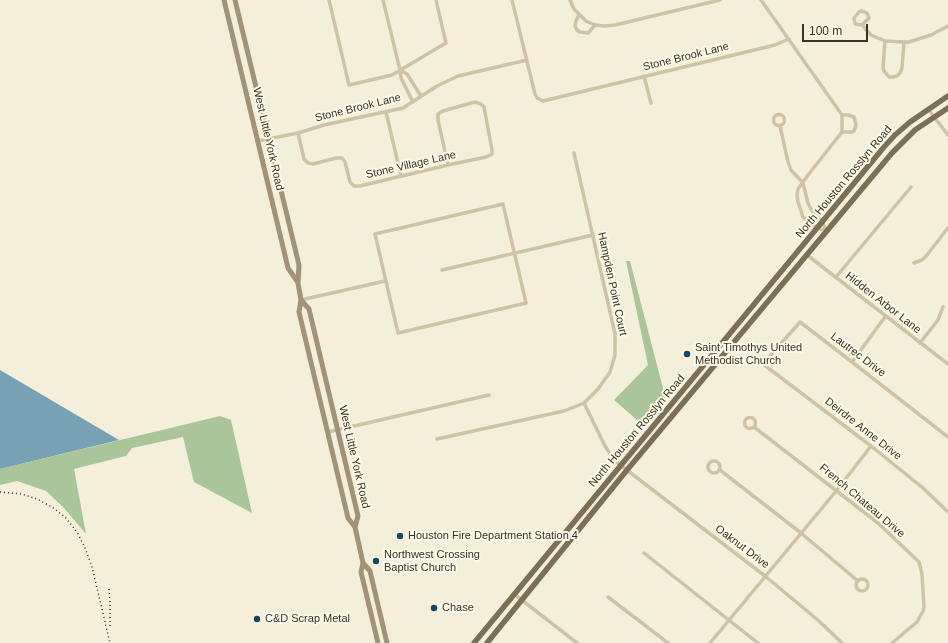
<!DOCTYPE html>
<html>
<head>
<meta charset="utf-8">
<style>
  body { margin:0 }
  #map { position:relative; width:948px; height:643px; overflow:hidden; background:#f4efdb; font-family:Helvetica,sans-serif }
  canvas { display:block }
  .scale { position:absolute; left:802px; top:24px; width:66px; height:18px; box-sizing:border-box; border:2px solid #393227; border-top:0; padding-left:5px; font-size:12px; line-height:14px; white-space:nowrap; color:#393227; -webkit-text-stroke:3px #fbf8e8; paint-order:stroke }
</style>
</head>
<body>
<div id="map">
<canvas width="948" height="643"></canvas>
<div class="scale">100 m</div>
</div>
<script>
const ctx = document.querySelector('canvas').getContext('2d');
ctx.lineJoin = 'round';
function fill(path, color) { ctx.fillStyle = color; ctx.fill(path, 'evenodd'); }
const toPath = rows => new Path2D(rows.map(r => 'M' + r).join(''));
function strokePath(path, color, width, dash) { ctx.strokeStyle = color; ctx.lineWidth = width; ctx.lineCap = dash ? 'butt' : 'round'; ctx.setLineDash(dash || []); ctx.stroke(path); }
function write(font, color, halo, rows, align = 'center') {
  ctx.font = font + ' Helvetica,sans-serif'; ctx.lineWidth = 4; ctx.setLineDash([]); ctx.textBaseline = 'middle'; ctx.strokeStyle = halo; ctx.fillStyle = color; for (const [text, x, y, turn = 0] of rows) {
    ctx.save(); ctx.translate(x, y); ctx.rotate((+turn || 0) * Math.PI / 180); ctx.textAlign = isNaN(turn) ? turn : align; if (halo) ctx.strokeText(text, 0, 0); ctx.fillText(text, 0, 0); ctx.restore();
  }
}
fill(toPath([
  [626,261,630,261,666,400,645,427,614,400,648,365],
  [220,416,231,420,252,513,194,482,183,437,132,448,126,456,74,469,86,534,64,508,46,491,17,481,0,485,0,469]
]), '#aac599');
fill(toPath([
  [0,370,119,440,0,469]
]), '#77a1b4');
strokePath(toPath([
  [329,0,349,85,392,75,446,43,436,0],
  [383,0,400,70,401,78,413,102],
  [512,0,535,94,537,98,543,101,775,45,789,39],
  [570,0,574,9,586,21,595,25,605,26,615,25,720,0],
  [761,0,842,115,842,132,808,175,798,189,797,195,798,202,803,217,817,228,827,231],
  [579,15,576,21,575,26,577,30,580,32,588,33,595,25],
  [862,25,869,18,867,13,862,11,859,12,854,18,855,24,862,25,871,35,885,41,904,42,909,42,931,35,948,26],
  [885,41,883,68,884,71,889,77,893,77,897,76,900,73,902,68,904,42],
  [400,70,407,74,421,96],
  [644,76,651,103],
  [928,109,948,135],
  [386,112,401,176],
  '773.5 120a5.5 5.5 0 1 1 11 0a5.5 5.5 0 1 1-11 0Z',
  [780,126,788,162,791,170,803,183],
  [842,132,852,132,854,131,856,125,854,117,848,115,842,115],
  [298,133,304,159,308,163,313,164,336,158,342,158,345,162,350,182,354,186,360,186,448,165,486,157,492,154,492,150,484,107,481,104,475,102,443,111,438,114,438,120,448,165],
  [258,141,298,133,324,125,403,108,437,86,458,76,527,60],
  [803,183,808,203,811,209,822,222,827,231],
  [503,204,526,303,398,333,375,234,503,204],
  [807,255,948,364],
  [914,263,922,260,927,255,948,228],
  [442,270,593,235],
  [836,277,911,187],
  [301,300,385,281],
  [920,343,938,320,943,307],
  [852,362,885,317],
  [584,403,605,446,615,461,765,576,819,621,842,643],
  '744.5 423a5.5 5.5 0 1 1 11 0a5.5 5.5 0 1 1-11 0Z',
  [754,427,878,523,919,562,922,574,924,607,923,611,917,622,892,643],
  [328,432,489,395],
  [948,437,852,362,800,322,763,364,871,446,923,488,948,512],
  [437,439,564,411,584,403,598,389,610,372,615,355,615,334,574,153],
  '708 467a6 6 0 1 1 12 0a6 6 0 1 1-12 0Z',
  [720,470,801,533,858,581],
  [644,553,758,643],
  '856 585a6 6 0 1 1 12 0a6 6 0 1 1-12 0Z',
  [514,594,577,643],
  [608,597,668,643],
  [710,643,837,490,871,446]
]), '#cec3a6', 3.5);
strokePath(toPath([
  [224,0,288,268,297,281],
  [235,0,299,265,298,283,301,300,309,309,358,516,355,527],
  [301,300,299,312,348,518,355,527,363,563,361,572,378,643],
  [363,563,370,571,387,643]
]), '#a29277', 5);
strokePath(toPath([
  [474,643,884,147,895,135,910,122,948,96],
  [487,643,627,470,780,287,892,153,915,130,948,108]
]), '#7c6e57', 5.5);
strokePath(toPath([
  [0,492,22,494,37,499,52,507,65,517,77,532,85,548,92,567,110,643],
  [109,589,110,603,110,627]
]), '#393227', 1.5, [1, 3]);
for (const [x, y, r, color] of [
  [687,354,4,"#19475f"],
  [400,536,4,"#19475f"],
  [376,561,4,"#19475f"],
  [434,608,4,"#19475f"],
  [257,619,4,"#19475f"]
]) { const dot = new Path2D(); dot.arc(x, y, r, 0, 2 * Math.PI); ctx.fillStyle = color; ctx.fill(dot); strokePath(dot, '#fbf8e8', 1.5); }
write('11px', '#393227', '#fbf8e8', [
  ["Stone Brook Lane",686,57,-14],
  ["Stone Brook Lane",358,108,-14],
  ["West Little York Road",268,139,77],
  ["Stone Village Lane",411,165,-13],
  ["North Houston Rosslyn Road",844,182,-50],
  ["Hampden Point Court",612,284,78],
  ["Hidden Arbor Lane",883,303,38],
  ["Lautrec Drive",858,355,37],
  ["Deirdre Anne Drive",863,429,38],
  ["North Houston Rosslyn Road",637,431,-50],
  ["West Little York Road",354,457,77],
  ["French Chateau Drive",862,501,40],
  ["Oaknut Drive",742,547,37]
]);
write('11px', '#393227', '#fbf8e8', [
  ["Saint Timothys United",695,348],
  ["Methodist Church",695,361],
  ["Houston Fire Department Station 4",408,536],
  ["Northwest Crossing",384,555],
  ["Baptist Church",384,568],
  ["Chase",442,608],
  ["C&D Scrap Metal",265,619]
], 'left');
</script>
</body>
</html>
